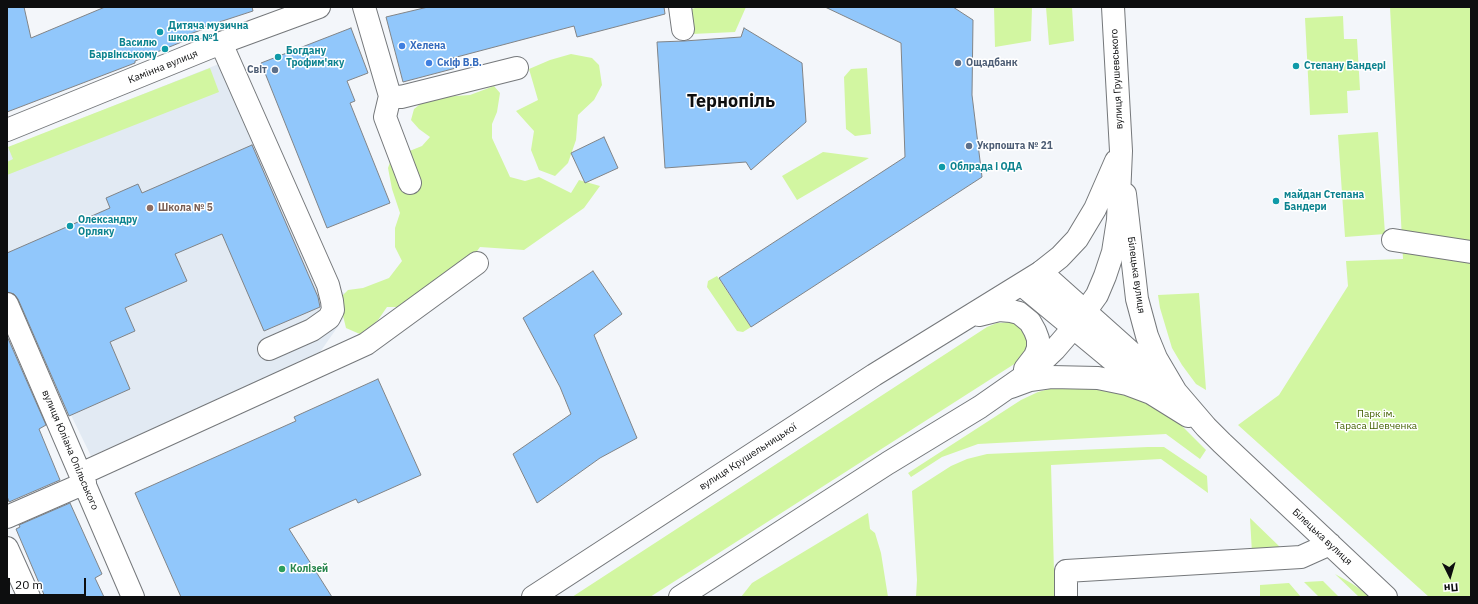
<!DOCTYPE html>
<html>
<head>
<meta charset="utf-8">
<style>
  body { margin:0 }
  #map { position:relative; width:1478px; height:604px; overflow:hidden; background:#f3f6fa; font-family:"IBM Plex Sans",sans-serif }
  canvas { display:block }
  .frame { position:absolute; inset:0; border:8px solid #0d0e0f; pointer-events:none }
  .north { position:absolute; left:1430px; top:556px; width:40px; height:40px; -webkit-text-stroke:3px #fff; paint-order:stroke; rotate:175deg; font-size:11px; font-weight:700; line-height:16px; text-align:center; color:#0d0e0f }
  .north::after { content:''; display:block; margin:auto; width:14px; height:18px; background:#0d0e0f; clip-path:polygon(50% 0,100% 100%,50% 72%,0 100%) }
  .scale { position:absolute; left:8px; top:578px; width:78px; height:18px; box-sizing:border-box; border:2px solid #0d0e0f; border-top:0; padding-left:5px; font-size:12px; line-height:14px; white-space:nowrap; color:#0d0e0f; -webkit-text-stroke:3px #fff; paint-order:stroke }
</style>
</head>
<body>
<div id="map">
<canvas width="1478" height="604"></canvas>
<div class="frame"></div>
<div class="north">Пн</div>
<div class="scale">20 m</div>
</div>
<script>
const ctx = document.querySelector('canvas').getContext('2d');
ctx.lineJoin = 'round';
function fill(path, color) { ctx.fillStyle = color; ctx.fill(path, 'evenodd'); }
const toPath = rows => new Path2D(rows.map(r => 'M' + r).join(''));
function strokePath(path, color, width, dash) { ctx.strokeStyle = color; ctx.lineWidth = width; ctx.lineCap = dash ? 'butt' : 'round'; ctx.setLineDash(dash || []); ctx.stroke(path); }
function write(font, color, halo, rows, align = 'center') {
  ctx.font = font + ' "IBM Plex Sans",sans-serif'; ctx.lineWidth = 3; ctx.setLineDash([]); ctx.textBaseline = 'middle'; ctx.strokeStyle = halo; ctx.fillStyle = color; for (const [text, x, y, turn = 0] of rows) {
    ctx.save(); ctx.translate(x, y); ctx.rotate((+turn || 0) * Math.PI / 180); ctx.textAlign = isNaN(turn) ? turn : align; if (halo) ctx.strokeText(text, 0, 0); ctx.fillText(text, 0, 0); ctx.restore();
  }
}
fill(toPath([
  [229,60,328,285,357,299,318,355,91,456,71,415,7,267,7,148]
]), '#e2eaf3');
fill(toPath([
  [698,7,746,7,735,32,692,34,692,9],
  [994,7,1032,7,1031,41,995,47],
  [1046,7,1072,7,1074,41,1049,45],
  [1390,7,1471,7,1471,597,1429,597,1238,425,1279,395,1348,286,1346,261,1403,259],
  [1343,16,1344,39,1357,39,1360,90,1347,91,1348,113,1310,115,1305,18],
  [571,54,592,58,599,65,602,85,594,100,578,115,576,140,568,163,555,176,539,170,531,150,534,131,516,111,538,100,529,69,550,60],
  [210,68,219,92,7,175,7,162,13,159,8,147],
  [867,68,871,134,855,136,846,129,844,77,851,69],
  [494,86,500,93,497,112,492,124,492,138,510,177,525,181,539,177,571,193,579,180,600,186,584,208,524,250,480,247,465,268,406,307,387,307,378,320,362,335,346,328,339,299,348,290,363,288,389,278,402,261,395,247,395,228,400,213,392,189,388,168,393,154,407,152,422,146,430,137,419,129,411,120,414,109,428,98,470,95],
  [1378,132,1385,234,1345,237,1338,135],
  [823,152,869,158,797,200,782,176],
  [717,276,751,327,743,332,737,331,707,287,708,281],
  [1199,293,1206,390,1196,384,1182,365,1172,348,1160,308,1158,295],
  [1010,322,1019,326,1028,338,1028,347,1019,361,650,597,572,597,987,327,997,323],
  [1105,384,1168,412,1206,450,1200,459,1166,434,978,444,942,457,911,477,908,473,1021,400,1038,392,1060,386],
  [1148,447,1164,447,1207,476,1208,493,1161,459,1051,465,1054,571,1060,583,1057,597,916,597,917,580,912,491,951,466,967,459,987,454],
  [868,513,870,529,875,533,881,553,888,597,741,597,752,583],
  [1250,518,1280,547,1275,552,1252,553],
  [1335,574,1351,583,1372,597,1359,597],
  [1323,581,1339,597,1319,597,1304,582],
  [1289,583,1301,597,1260,597,1260,585]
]), '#d2f6a1');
const building = toPath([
  [7,7,24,7,31,38,105,7,252,7,253,11,204,27,204,29,187,35,189,39,135,61,135,63,7,112,7,7],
  [428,7,664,7,665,14,577,37,574,26,453,58,456,68,403,82,386,17,428,7],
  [825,7,953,7,973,20,972,95,982,177,751,327,719,278,905,157,901,43,825,7],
  [351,28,368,73,347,81,355,101,350,103,390,203,327,228,261,63,351,28],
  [744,28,802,63,806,122,751,170,746,162,665,168,657,42,684,41,741,37,744,28],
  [604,137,618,168,585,183,571,153,604,137],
  [252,145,318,297,320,307,264,331,222,234,175,254,187,281,125,308,135,331,110,342,130,389,69,416,18,299,14,294,7,292,7,253,110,208,106,198,138,184,142,193,252,145],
  [593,271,622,314,594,335,637,438,600,458,537,503,513,454,571,414,560,387,523,318,593,271],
  [7,336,46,425,39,429,60,480,9,502,7,496,7,336],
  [378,379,421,475,358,503,356,499,289,529,332,597,181,597,135,493,296,421,294,417,378,379],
  [70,503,102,574,95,578,104,597,45,597,16,529,20,527,19,525,70,503]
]);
fill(building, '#91c7fb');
strokePath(building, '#818487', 1);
const minor = toPath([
  [364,7,390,96,401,97,517,68],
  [680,7,683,29],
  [221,43,328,285,332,301,333,310,329,318,312,330,269,349],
  [390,96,385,117,410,183],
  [7,130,221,43,319,7],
  [1125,194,1137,299,1147,336,1156,358,1176,392,1206,427,1222,443,1386,597],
  [1393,240,1471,252],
  [1041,272,1163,381],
  [1022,285,1145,387],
  [7,304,133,597],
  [1011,387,1030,380,1051,377,1098,378,1127,384,1151,393,1188,416],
  [81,474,366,344,477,263],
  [7,517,85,483],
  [7,548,29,597],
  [1066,597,1066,571,1301,557,1330,544]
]);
const major = toPath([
  [979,315,999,310,1011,311,1019,313,1030,322,1035,331,1038,339,1038,348,1035,356,1025,369],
  [533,597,874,375,1041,272,1060,257,1077,239,1095,209,1116,161],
  [680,597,888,463,980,407,1033,370,1055,349,1074,327,1097,295,1105,276,1113,252,1118,220,1121,151,1113,7]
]);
strokePath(minor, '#75787b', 24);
strokePath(major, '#75787b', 24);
strokePath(minor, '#fff', 22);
strokePath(major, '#fff', 22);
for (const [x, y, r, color] of [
  [160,32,4,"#0f9aa8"],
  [402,46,4,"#3f7fe0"],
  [165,49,4,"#0f9aa8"],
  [278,57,4,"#0f9aa8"],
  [429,63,4,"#3f7fe0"],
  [958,63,4,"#5c6f8a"],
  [1296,66,4,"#0f9aa8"],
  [275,70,4,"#5c6f8a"],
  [969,146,4,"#5c6f8a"],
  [942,167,4,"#0f9aa8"],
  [1276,201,4,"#0f9aa8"],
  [150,208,4,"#8d6e63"],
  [70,226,4,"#0f9aa8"],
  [282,569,4,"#2e9e5b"]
]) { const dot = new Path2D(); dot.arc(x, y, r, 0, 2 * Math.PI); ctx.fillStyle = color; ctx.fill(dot); strokePath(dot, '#fff', 1.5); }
write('bold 10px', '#0d838f', '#fff', [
  ["Дитяча музична",168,26],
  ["школа №1",168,38],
  ["Василю",157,43,"right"],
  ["Барвінському",157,55,"right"],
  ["Богдану",286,51],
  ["Трофим'яку",286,63],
  ["Степану Бандері",1304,66],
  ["Облрада і ОДА",950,167],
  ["майдан Степана",1284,195],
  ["Бандери",1284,207],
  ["Олександру",78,220],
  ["Орляку",78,232]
], 'left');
write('bold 10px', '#366cbe', '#fff', [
  ["Хелена",410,46],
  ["Скіф В.В.",437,63]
], 'left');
write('bold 10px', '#4e5e75', '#fff', [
  ["Ощадбанк",966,63],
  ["Світ",267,70,"right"],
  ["Укрпошта № 21",977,146]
], 'left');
write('10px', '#0d0e0f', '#fff', [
  ["Камінна вулиця",163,67,-22],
  ["вулиця Грушевського",1117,79,-93],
  ["Білецька вулиця",1136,275,82],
  ["вулиця Юліана Опільського",70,450,67],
  ["вулиця Крушельницької",748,457,-33],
  ["Білецька вулиця",1322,537,43]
]);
write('bold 10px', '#785e54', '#fff', [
  ["Школа № 5",158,208]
], 'left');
write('10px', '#436000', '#fff', [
  ["Парк ім.",1376,414],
  ["Тараса Шевченка",1376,426]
]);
write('bold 10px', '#27864d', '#fff', [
  ["Колізей",290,569]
], 'left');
write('bold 18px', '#0d0e0f', '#fff', [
  ["Тернопіль",731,102]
]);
</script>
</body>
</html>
